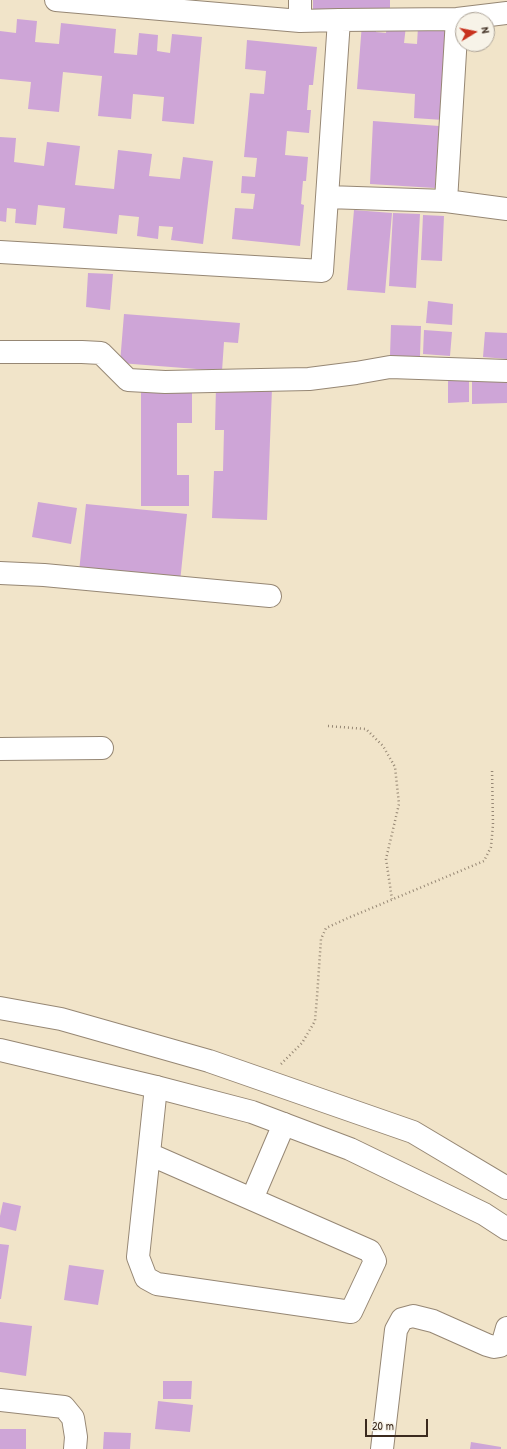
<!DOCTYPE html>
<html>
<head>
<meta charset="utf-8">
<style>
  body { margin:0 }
  #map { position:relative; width:507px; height:1449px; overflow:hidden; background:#f1e4c9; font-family:"Patrick Hand",sans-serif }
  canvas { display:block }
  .north { position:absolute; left:455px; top:12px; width:40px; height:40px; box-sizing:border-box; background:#f7f3e8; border:1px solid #aca397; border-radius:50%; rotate:80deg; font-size:11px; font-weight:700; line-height:16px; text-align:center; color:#3b2a1e }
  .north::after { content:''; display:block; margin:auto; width:14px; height:18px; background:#c8321e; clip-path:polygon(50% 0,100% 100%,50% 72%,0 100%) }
  .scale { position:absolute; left:365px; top:1419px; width:63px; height:18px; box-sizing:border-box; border:2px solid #3b2a1e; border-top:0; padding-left:5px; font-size:12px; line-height:14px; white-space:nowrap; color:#3b2a1e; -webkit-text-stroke:3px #f7f3e8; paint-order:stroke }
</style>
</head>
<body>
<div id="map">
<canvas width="507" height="1449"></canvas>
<div class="north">N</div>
<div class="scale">20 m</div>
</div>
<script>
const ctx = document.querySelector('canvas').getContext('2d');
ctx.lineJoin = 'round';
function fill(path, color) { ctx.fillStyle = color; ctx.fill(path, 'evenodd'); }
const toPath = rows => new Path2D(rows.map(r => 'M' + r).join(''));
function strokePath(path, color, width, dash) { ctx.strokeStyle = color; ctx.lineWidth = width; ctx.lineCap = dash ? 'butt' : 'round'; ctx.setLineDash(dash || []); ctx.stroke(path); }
fill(toPath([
  [313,0,390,0,390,12,313,13],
  [17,19,37,21,35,42,59,44,61,23,116,29,114,53,137,55,139,33,158,35,157,51,170,53,172,34,202,37,194,124,162,121,164,97,133,94,131,119,98,116,102,76,63,72,59,112,28,109,31,82,0,79,0,31,16,33],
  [362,23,376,24,376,32,386,33,387,25,406,26,404,43,417,44,418,27,449,30,443,120,414,118,415,94,357,89],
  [247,40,317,47,313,85,309,85,307,110,311,110,309,133,287,131,285,155,308,157,306,181,303,181,301,204,304,205,300,246,232,239,235,208,253,209,255,194,241,193,242,176,255,177,257,158,244,157,250,93,264,94,266,71,245,69],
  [373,121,439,126,435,188,370,184],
  [0,137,16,138,14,162,44,166,47,142,80,146,75,185,114,189,118,150,152,154,149,176,180,179,183,157,213,161,203,244,171,240,173,227,159,226,158,239,137,236,139,217,119,215,117,234,63,228,65,208,38,205,36,225,15,223,16,209,7,208,6,222,0,221],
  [354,210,392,213,385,293,347,290],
  [393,213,420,214,416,288,389,286],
  [423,215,444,216,442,261,421,260],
  [88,273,113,274,110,310,86,307],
  [428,301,453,304,452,325,426,323],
  [124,314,240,323,238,343,224,342,222,371,120,363],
  [391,325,421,326,420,356,390,356],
  [424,330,452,332,450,356,423,354],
  [485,332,507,333,507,359,483,357],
  [448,379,469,379,469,402,448,403],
  [472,379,507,379,507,403,472,404],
  [216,386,272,388,267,520,212,518,214,471,223,471,224,430,215,430],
  [141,389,192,389,192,423,177,423,177,475,189,475,189,506,141,506],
  [38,502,77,508,71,544,32,537],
  [86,504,187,514,180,582,79,572],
  [3,1202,21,1206,16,1231,0,1227,0,1216],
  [0,1244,9,1245,1,1299,0,1299],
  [69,1265,104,1270,98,1305,64,1300],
  [0,1322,32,1326,26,1376,0,1372],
  [163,1381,192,1381,191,1399,163,1399],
  [158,1401,193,1405,190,1432,155,1429],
  [0,1429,26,1429,26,1449,0,1449],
  [104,1432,131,1433,130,1449,103,1449],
  [471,1442,501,1447,501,1449,470,1449]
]), '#cea5d7');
const minor = toPath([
  [339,20,457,19,507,13],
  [300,21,300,0],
  [327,197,446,201,457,19],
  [446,201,507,209],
  [0,252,322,271,339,20,300,21,56,0],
  [0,352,82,352,101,353,128,380,165,382,309,379,356,373,390,367,507,371],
  [0,573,44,575,270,596],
  [0,749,102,748],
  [149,1154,370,1251,375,1261,351,1312,157,1284,146,1278,138,1257,156,1087],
  [252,1199,284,1124],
  [0,1400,64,1407,73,1418,76,1437,75,1449],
  [382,1449,396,1330,402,1319,413,1316,433,1321,487,1345,494,1347,500,1346,503,1342,507,1328]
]);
const major = toPath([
  [0,1008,61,1019,209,1061,413,1132,507,1188],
  [0,1050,156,1087,252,1112,350,1149,484,1214,507,1229]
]);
strokePath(minor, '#968774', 24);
strokePath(major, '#968774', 24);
strokePath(toPath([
  [328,726,366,729,383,746,395,767,399,804,386,859,392,899],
  [281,1064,302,1043,315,1021,317,997,321,939,326,928,348,918,484,861,491,847,493,825,492,768]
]), '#968774', 2.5, [1, 3]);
strokePath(minor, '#fff', 22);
strokePath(major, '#fff', 22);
</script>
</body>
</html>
